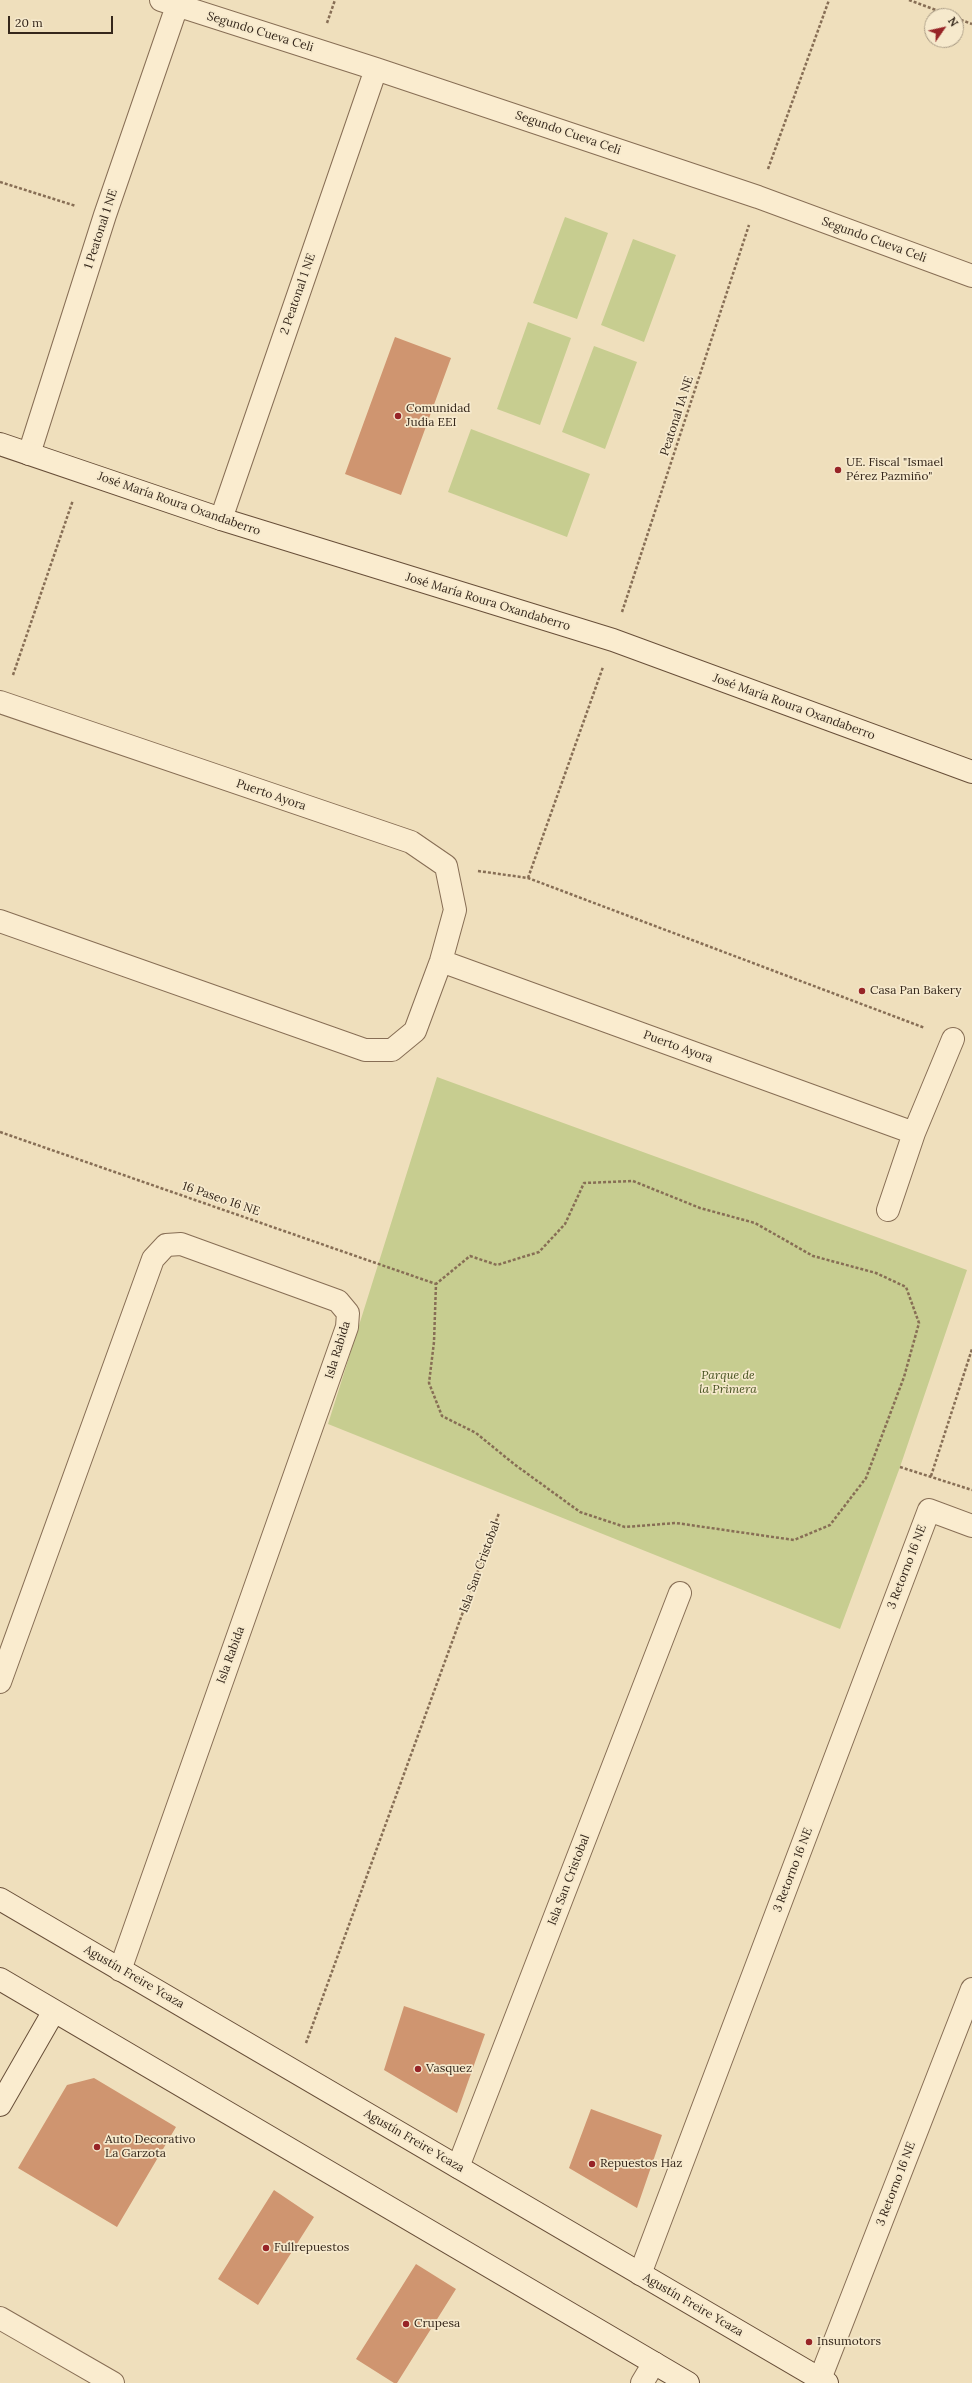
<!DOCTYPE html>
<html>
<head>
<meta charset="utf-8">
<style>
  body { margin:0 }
  #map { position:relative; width:972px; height:2383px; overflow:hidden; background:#efdfbc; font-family:Lora,serif }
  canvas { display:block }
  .north { position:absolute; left:924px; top:8px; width:40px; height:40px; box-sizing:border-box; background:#f6e9cc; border:1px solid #a99b85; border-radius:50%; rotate:56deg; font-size:11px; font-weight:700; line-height:16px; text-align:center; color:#35271b }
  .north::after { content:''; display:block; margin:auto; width:14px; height:18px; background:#972427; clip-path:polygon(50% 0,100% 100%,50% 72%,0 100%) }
  .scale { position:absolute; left:8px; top:16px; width:105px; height:18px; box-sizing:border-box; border:2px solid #35271b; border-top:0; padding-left:5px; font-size:12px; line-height:14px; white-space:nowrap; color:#35271b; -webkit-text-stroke:3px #f6e9cc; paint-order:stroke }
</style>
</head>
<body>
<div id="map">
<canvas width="972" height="2383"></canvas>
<div class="north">N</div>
<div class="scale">20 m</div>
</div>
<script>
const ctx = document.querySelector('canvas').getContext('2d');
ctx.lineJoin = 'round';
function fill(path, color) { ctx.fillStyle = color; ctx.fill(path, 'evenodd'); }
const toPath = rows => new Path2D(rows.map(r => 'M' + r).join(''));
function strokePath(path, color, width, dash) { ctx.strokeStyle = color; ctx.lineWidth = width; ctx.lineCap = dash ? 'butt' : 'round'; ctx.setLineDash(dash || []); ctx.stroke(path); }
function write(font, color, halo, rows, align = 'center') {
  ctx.font = font + ' Lora,serif'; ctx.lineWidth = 3.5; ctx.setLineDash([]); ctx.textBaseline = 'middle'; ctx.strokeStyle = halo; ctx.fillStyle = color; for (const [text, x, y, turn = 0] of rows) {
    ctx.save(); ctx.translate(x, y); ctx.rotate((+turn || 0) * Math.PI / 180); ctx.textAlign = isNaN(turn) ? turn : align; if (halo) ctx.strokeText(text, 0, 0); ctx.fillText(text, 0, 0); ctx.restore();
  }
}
fill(toPath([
  [565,217,608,233,577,319,533,303],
  [633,239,676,255,644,342,601,325],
  [528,322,571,338,540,425,497,409],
  [594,346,637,362,605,449,562,432],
  [471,429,590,474,567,537,448,492],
  [437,1077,967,1270,900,1467,840,1629,328,1424]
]), '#c7cd90');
fill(toPath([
  [395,337,451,358,401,495,345,474],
  [404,2006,485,2034,457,2113,384,2070],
  [94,2078,176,2127,117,2227,18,2168,67,2085],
  [591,2109,662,2135,637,2208,569,2168],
  [274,2190,314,2217,258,2305,218,2279],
  [416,2264,456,2289,397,2383,394,2383,356,2359]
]), '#cf9570');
const street = toPath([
  [161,0,376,69,758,197,972,276],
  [29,454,105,215,177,6],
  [221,519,376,69],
  [0,702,411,842,446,866,455,910,441,961,415,1031,392,1050,365,1050,0,921],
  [441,961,914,1133],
  [888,1210,914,1133,953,1039],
  [0,1682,153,1259,166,1245,181,1244,338,1301,348,1313,347,1327,120,1970],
  [458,2167,680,1593],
  [640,2274,929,1510,972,1526],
  [0,2318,113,2383],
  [820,2379,972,1989],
  [642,2383,654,2363]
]);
const secondary = toPath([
  [0,444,221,519,613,640,972,772],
  [0,1899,827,2383],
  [0,1979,688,2383],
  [0,2105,54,2011]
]);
strokePath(street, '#876e55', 24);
strokePath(secondary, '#684f39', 24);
strokePath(toPath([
  [909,0,952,16],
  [956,18,972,24],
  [327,23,335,0],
  [768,169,829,0],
  [0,182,76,206],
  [622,612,749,225],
  [13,675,73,500],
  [478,871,528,878,925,1028],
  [528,878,603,667],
  [0,1132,436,1284],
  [633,1181,700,1208,755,1223,813,1256,876,1273,906,1287,919,1323,904,1377,866,1478,830,1525,794,1540,676,1523,625,1527,580,1512,514,1464,476,1433,442,1416,429,1383,434,1342,436,1284,470,1256,497,1265,539,1252,565,1224,584,1183,633,1181],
  [900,1467,972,1490],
  [931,1476,972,1349],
  [306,2043,499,1513]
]), '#876e55', 2.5, [3, 2]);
strokePath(street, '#faeccf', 22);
strokePath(secondary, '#faeccf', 22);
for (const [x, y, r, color] of [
  [398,416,4,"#972427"],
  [838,470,4,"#972427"],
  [862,991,4,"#972427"],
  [418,2069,4,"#972427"],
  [97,2147,4,"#972427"],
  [592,2164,4,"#972427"],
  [266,2248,4,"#972427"],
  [406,2324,4,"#972427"],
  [809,2342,4,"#972427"]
]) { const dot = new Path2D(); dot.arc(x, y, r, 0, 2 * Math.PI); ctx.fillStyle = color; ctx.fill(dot); strokePath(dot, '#f6e9cc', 1.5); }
write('12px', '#35271b', '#f6e9cc', [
  ["Segundo Cueva Celi",260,32,17],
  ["Segundo Cueva Celi",568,133,19],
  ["1 Peatonal 1 NE",101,229,-72],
  ["Segundo Cueva Celi",874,240,20],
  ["2 Peatonal 1 NE",298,294,-71],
  ["Peatonal 1A NE",677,416,-72],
  ["José María Roura Oxandaberro",179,504,19],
  ["José María Roura Oxandaberro",488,602,17],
  ["José María Roura Oxandaberro",794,707,20],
  ["Puerto Ayora",271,795,19],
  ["Puerto Ayora",678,1047,20],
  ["16 Paseo 16 NE",221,1199,19],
  ["Isla Rabida",338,1350,-73],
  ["Isla San Cristobal",480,1567,-70],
  ["3 Retorno 16 NE",907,1567,-69],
  ["Isla Rabida",231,1655,-70],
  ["3 Retorno 16 NE",793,1870,-69],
  ["Isla San Cristobal",569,1880,-69],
  ["Agustín Freire Ycaza",134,1977,30],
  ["Agustín Freire Ycaza",414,2141,30],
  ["3 Retorno 16 NE",896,2184,-69],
  ["Agustín Freire Ycaza",693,2305,30]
]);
write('12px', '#35271b', '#f6e9cc', [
  ["Comunidad",406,409],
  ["Judia EEI",406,423],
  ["UE. Fiscal \"Ismael",846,463],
  ["Pérez Pazmiño\"",846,477],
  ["Casa Pan Bakery",870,991],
  ["Vasquez",426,2069],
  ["Auto Decorativo",105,2140],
  ["La Garzota",105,2154],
  ["Repuestos Haz",600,2164],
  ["Fullrepuestos",274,2248],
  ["Crupesa",414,2324],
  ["Insumotors",817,2342]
], 'left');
write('italic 12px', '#475221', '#f6e9cc', [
  ["Parque de",728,1376],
  ["la Primera",728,1390]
]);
</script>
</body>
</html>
